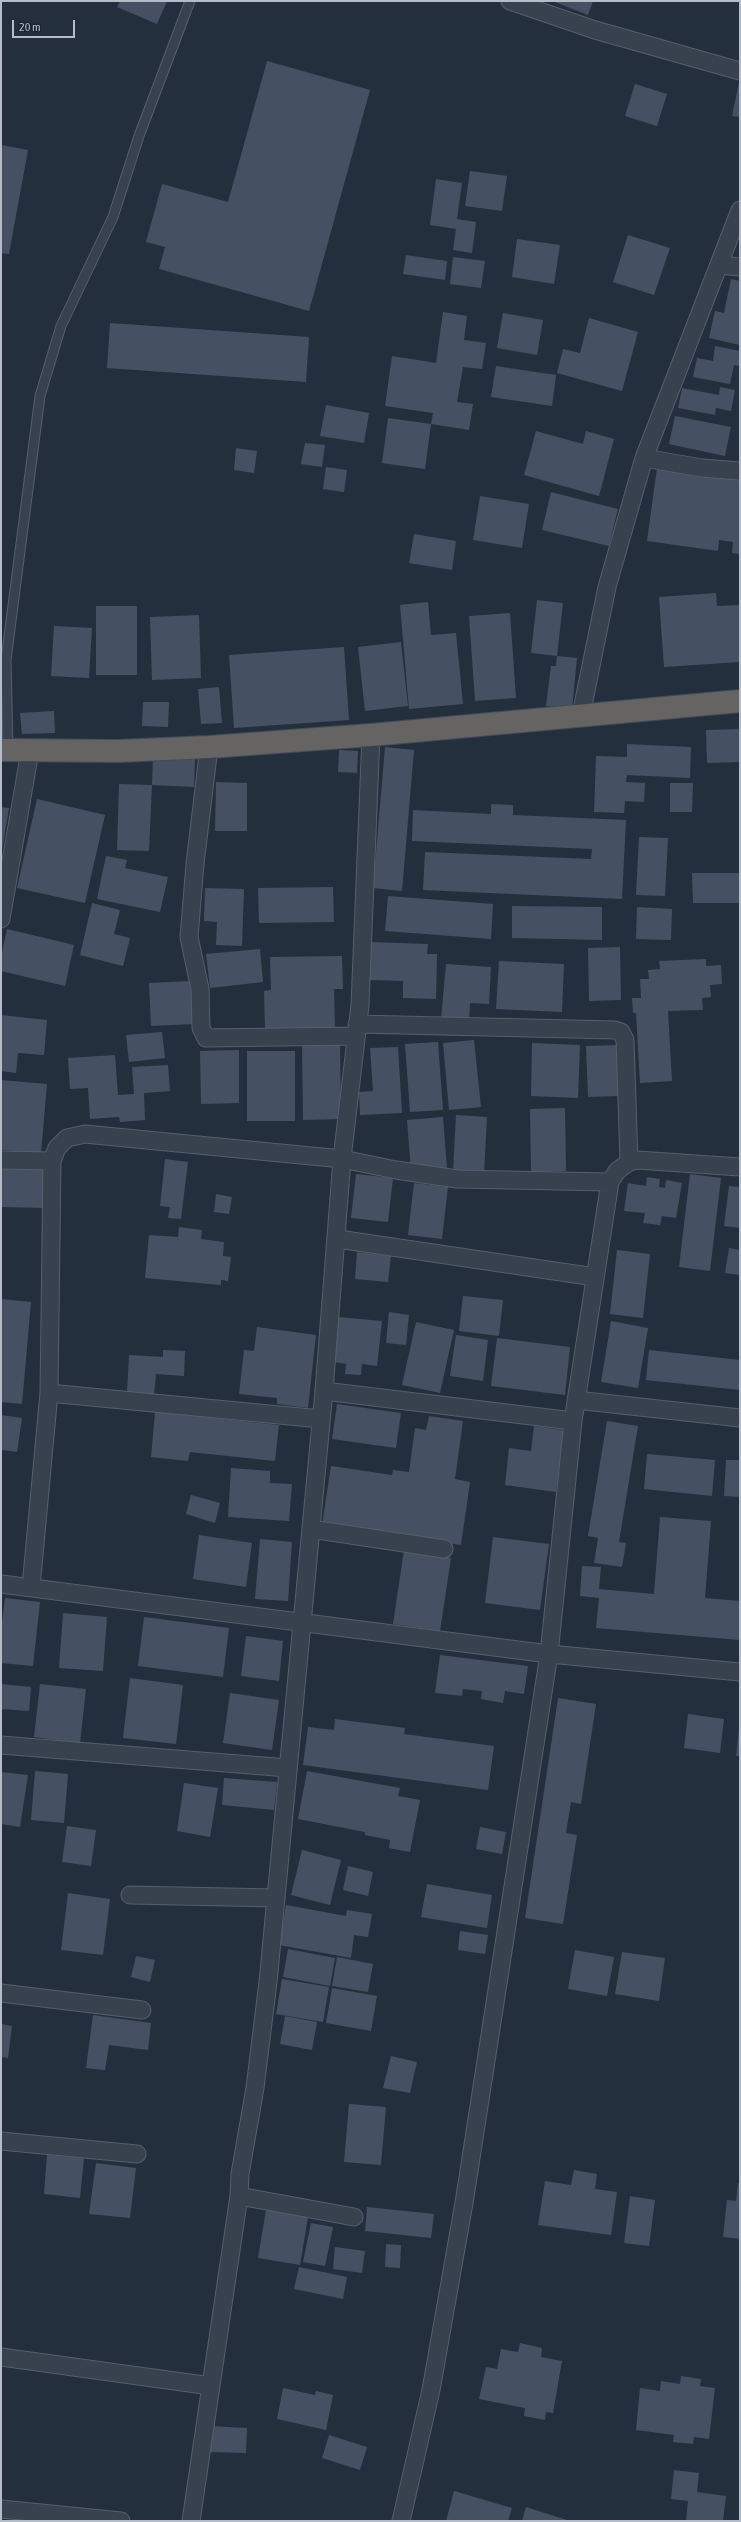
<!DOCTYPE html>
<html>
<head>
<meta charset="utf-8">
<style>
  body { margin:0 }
  #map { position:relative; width:741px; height:2522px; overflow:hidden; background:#242f3e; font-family:"Asap Condensed",sans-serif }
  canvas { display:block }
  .frame { position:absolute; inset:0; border:2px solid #b4bcc9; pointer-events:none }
  .scale { position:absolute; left:12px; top:20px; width:63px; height:18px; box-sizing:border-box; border:2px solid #b4bcc9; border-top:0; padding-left:5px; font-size:12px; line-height:14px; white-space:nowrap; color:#b4bcc9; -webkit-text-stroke:3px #1d2633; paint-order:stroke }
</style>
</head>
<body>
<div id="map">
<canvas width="741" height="2522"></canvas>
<div class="frame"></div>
<div class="scale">20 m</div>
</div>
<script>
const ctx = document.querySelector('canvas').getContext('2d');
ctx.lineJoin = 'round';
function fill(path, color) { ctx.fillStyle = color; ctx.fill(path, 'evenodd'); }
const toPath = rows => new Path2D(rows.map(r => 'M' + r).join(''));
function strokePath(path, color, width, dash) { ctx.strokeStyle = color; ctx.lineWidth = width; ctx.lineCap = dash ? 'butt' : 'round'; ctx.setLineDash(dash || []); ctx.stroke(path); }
fill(toPath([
  [120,1,167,1,157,24,117,7],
  [552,1,593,1,588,15],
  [267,61,370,90,309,311,159,269,165,247,146,242,162,184,228,202],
  [739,82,740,82,740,117,732,116],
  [635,84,667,94,657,126,625,116],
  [1,145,28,150,9,254,1,253],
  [470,171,507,176,502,211,465,206],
  [436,179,462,183,457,219,476,222,472,253,453,250,456,229,430,225],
  [628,235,670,248,654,295,613,282],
  [517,239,560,245,554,284,512,277],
  [406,255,447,261,445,280,403,274],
  [453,257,485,261,481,288,450,284],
  [731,279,740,281,740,345,709,338,715,311,724,313],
  [443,312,467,316,464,340,486,343,482,369,463,367,457,402,473,404,469,430,431,424,425,469,382,463,388,418,431,424,433,413,385,406,392,356,436,363],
  [503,313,543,320,537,355,497,348],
  [589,318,638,332,622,391,557,373,563,349,580,353],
  [110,323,309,337,306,382,107,368],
  [715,346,740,351,740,366,734,365,730,384,693,377,697,358,713,361],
  [496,366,556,375,552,406,491,397],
  [720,387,735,390,731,411,716,408,715,415,678,408,682,388,719,395],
  [326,405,369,413,364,443,320,436],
  [675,416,731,427,725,456,669,444],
  [536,431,583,444,586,431,614,439,599,496,524,475],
  [305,443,325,445,322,467,301,464],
  [236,448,257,451,254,473,234,470],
  [326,467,347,470,344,492,323,489],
  [657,468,740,479,740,554,732,553,733,542,719,540,718,551,647,541],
  [551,492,618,509,609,546,542,530],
  [480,496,529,504,522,548,473,540],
  [414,534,456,541,452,570,409,563],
  [716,593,717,606,740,605,740,662,664,667,659,597],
  [537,600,563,603,557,656,577,658,572,709,546,706,551,666,556,666,557,656,531,653],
  [428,602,431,635,456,633,463,704,409,709,400,605],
  [96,606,137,606,137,675,96,675],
  [510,613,516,698,475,701,469,616],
  [199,615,201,678,152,680,150,617],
  [54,626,92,628,89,678,51,676],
  [401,642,408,706,365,711,358,647],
  [344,647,349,720,234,728,229,655],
  [219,687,222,723,201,724,198,689],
  [143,702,169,702,168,727,142,726],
  [54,711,55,733,22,734,20,713],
  [740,729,740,762,707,763,706,730],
  [627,744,691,747,690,778,627,775,626,782,645,783,644,802,625,801,624,813,594,812,596,756,627,757],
  [385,747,414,750,402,891,373,888],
  [339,750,358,751,357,773,338,772],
  [153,756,195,758,194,787,152,785],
  [216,782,247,783,247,831,215,831],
  [670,783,693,783,692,812,670,812],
  [119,784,152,785,149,851,117,850],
  [37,799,105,815,85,903,17,888],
  [491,804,513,805,513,815,626,820,622,899,423,890,425,852,591,859,592,849,412,841,413,810,491,814],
  [1,807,9,808,2,850,1,850],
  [639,837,668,838,665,896,636,895],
  [106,856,127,860,125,868,168,877,160,912,97,899],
  [692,873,740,873,740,903,693,903],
  [333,887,334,922,259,923,258,888],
  [205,888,244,889,242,946,216,945,217,922,204,921],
  [388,896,493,904,491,939,385,931],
  [92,903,120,910,114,934,130,938,123,966,80,955],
  [512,906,602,907,602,940,512,938],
  [637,907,672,909,671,940,636,939],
  [7,929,74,945,65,986,1,971,1,957],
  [371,942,428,944,427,954,437,954,436,999,403,998,403,981,369,980],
  [620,947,621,1000,589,1001,588,948],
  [260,949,263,982,210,988,206,954],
  [342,956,343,989,334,989,335,1028,265,1029,264,991,271,990,270,957],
  [706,959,706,966,721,965,722,984,710,985,711,997,702,998,703,1010,668,1011,672,1081,640,1083,636,1013,633,1013,632,998,641,998,640,979,649,979,648,970,660,969,659,961],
  [499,961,564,964,562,1012,496,1009],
  [446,964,491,967,489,1004,470,1003,469,1021,441,1019],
  [191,981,193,1024,151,1026,149,983],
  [1,1015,47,1020,44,1055,18,1053,16,1073,1,1071],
  [162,1032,165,1058,129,1062,126,1035],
  [474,1040,481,1107,449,1110,443,1043],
  [438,1042,443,1110,410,1112,405,1044],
  [532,1043,580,1045,578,1098,531,1096],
  [302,1044,340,1044,341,1119,303,1120],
  [618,1045,619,1096,588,1097,586,1046],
  [398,1047,402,1113,360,1115,359,1092,373,1091,370,1048],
  [239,1050,239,1103,201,1104,200,1051],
  [247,1051,295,1051,295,1121,247,1121],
  [115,1055,118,1095,134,1094,132,1067,168,1065,170,1091,144,1093,145,1120,120,1122,119,1117,90,1119,88,1088,70,1089,68,1058],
  [1,1080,47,1084,41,1153,1,1150],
  [565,1108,566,1171,531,1172,530,1109],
  [456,1115,487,1117,484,1174,453,1172],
  [443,1117,447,1168,411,1171,407,1120],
  [165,1159,188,1162,181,1219,168,1218,170,1207,160,1206],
  [1,1166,47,1167,46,1208,1,1207],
  [356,1174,393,1178,388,1222,351,1218],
  [690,1174,721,1178,710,1271,679,1267],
  [647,1177,660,1179,659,1187,665,1188,666,1180,682,1183,676,1218,662,1216,660,1225,643,1223,645,1213,624,1211,628,1183,646,1186],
  [414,1183,448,1187,442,1239,408,1235],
  [729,1186,740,1187,740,1228,724,1226],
  [216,1194,232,1197,229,1214,214,1212],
  [179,1227,202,1230,201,1239,224,1242,223,1256,231,1257,228,1281,221,1280,221,1285,145,1278,149,1235,178,1237],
  [729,1248,740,1250,740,1275,725,1273],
  [617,1250,650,1254,643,1318,610,1314],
  [357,1252,391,1256,388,1282,355,1279],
  [463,1296,503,1300,499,1336,459,1331],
  [1,1299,31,1302,22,1404,1,1402],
  [389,1312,409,1315,406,1345,386,1343],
  [338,1317,382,1321,377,1366,362,1364,361,1375,345,1374,346,1364,334,1362],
  [611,1321,648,1328,638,1388,601,1382],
  [416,1322,454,1330,440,1393,402,1385],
  [257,1327,316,1335,308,1408,277,1404,277,1398,239,1394,244,1350,254,1351],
  [456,1335,488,1340,483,1381,450,1376],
  [497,1338,570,1347,565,1395,491,1386],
  [163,1350,185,1351,184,1376,156,1374,154,1395,127,1393,129,1355,163,1357],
  [649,1350,740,1360,740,1390,646,1380],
  [337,1404,401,1413,396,1448,332,1439],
  [155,1412,279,1425,275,1461,190,1452,188,1461,151,1457],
  [1,1415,22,1418,17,1452,1,1450],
  [429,1416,463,1421,455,1479,470,1482,461,1545,322,1525,331,1466,392,1475,393,1470,409,1472,415,1428,426,1430],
  [607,1421,638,1426,619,1542,626,1543,622,1567,594,1563,598,1538,588,1536],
  [534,1426,564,1430,556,1492,505,1485,509,1448,531,1451],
  [647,1454,715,1460,712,1496,644,1489],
  [726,1460,740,1460,740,1497,724,1496],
  [231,1468,270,1471,270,1483,292,1484,289,1521,228,1517],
  [191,1495,220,1503,215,1523,186,1514],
  [660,1517,711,1521,705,1598,740,1601,740,1640,596,1628,599,1598,580,1596,582,1566,601,1567,599,1589,654,1594],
  [199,1535,252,1543,246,1587,193,1579],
  [493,1537,549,1544,540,1610,485,1603],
  [260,1539,292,1542,288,1601,255,1599],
  [404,1550,451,1558,440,1631,393,1624],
  [5,1598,40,1602,33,1666,1,1663,1,1630],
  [63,1613,107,1617,103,1671,59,1668],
  [144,1617,229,1628,223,1677,138,1666],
  [246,1636,283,1641,279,1681,241,1676],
  [440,1655,528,1666,524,1694,505,1691,503,1703,481,1699,482,1691,463,1689,462,1696,435,1693],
  [130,1678,183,1685,176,1744,123,1738],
  [1,1684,31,1687,29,1711,1,1709],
  [40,1684,86,1689,80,1743,34,1737],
  [230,1693,279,1700,272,1750,223,1743],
  [558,1698,596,1704,581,1804,571,1802,566,1833,577,1835,563,1924,525,1918],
  [688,1714,724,1719,720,1753,684,1748],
  [335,1719,405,1728,404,1734,494,1746,488,1790,303,1765,308,1727,334,1730],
  [739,1728,740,1728,740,1756,736,1756],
  [35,1771,68,1774,64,1823,31,1820],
  [307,1771,400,1788,398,1796,420,1800,410,1852,389,1848,390,1840,365,1835,365,1832,298,1819],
  [1,1772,28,1775,20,1827,1,1824],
  [224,1778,277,1782,274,1810,222,1805],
  [184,1783,218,1788,210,1837,177,1831],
  [67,1826,96,1830,91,1866,62,1862],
  [480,1827,506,1832,502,1854,476,1849],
  [302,1850,341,1860,330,1905,291,1895],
  [348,1866,373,1872,368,1896,343,1890],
  [427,1884,492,1895,487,1928,421,1917],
  [68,1893,110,1899,103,1955,61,1950],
  [286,1905,346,1916,347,1910,372,1914,368,1937,354,1935,351,1958,279,1945],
  [460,1931,488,1935,485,1954,458,1950],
  [288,1949,335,1958,330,1986,283,1977],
  [575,1950,614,1957,607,1996,568,1989],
  [622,1952,665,1958,659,2001,615,1994],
  [136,1956,155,1960,150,1982,131,1977],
  [337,1957,373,1964,368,1992,332,1986],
  [282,1979,329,1987,323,2022,276,2014],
  [332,1988,377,1996,371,2031,326,2023],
  [93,2015,151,2023,148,2050,109,2045,105,2070,86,2068],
  [285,2016,317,2022,312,2050,280,2044],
  [1,2024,12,2026,8,2058,1,2057],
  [391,2056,417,2062,410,2093,383,2088],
  [349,2104,386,2107,381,2165,344,2162],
  [47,2155,84,2158,80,2198,44,2194],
  [96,2163,136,2168,130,2218,89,2214],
  [574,2170,597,2174,595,2189,617,2192,611,2235,538,2225,545,2181,571,2185],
  [738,2183,740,2183,740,2239,723,2237,727,2200,736,2201],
  [630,2196,655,2200,649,2246,624,2243],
  [367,2207,434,2214,431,2238,365,2231],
  [266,2210,308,2217,300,2265,258,2258],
  [311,2223,333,2227,325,2266,303,2262],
  [386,2244,401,2245,400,2268,385,2267],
  [335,2247,365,2251,362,2273,333,2269],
  [299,2267,347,2277,343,2299,294,2289],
  [520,2343,542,2348,541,2357,562,2361,553,2413,546,2412,545,2420,524,2416,525,2408,479,2399,486,2367,497,2369,501,2349,518,2352],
  [681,2376,701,2379,700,2386,715,2388,709,2439,694,2437,693,2444,673,2442,674,2435,636,2430,640,2388,660,2391,661,2381,680,2384],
  [283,2388,315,2395,316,2391,333,2395,326,2430,277,2419],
  [209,2426,247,2428,246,2453,208,2452],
  [329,2435,367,2447,360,2470,322,2458],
  [674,2470,699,2473,697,2492,726,2496,723,2521,686,2521,688,2501,671,2499],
  [454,2491,512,2508,508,2521,446,2521],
  [526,2507,570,2521,522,2521]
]), '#455162');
const service = toPath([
  [8,750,6,660,40,396,61,326,113,217,139,136,190,1]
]);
const minor = toPath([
  [510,1,595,30,740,71],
  [719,265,740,267],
  [644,458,702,468,740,471],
  [581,715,607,587,644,458,740,210],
  [209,747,195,864,189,937,200,989,201,1028,206,1038,356,1036],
  [1,919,30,751],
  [357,1024,615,1030,621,1032,625,1040,629,1162],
  [1,1160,52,1161],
  [740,1167,637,1160,629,1162,617,1171,610,1182,573,1421,549,1654,740,1672],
  [338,1239,595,1277],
  [324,1391,573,1421],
  [49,1393,321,1419],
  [576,1400,740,1418],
  [311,1529,444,1549],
  [1,1584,549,1654,464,2203,431,2390,401,2521],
  [31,1587,49,1393,52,1161,57,1148,67,1138,85,1134,342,1159,396,1170,457,1179,610,1182],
  [1,1745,288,1768],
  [130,1895,276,1898],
  [1,1993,142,2010],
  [1,2141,137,2154],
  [354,2217,239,2196,240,2174,255,2088,268,1982,324,1391,342,1159,360,1005,371,735],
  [1,2357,211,2386],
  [1,2509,121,2521],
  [191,2521,239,2196]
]);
const trunk = toPath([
  [1,750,119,751,209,747,371,735,740,701]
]);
strokePath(service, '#565f6c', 11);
strokePath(minor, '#565f6c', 19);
strokePath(trunk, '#434c59', 24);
strokePath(service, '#38414e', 9);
strokePath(minor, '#38414e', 17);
strokePath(trunk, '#656462', 22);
</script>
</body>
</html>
